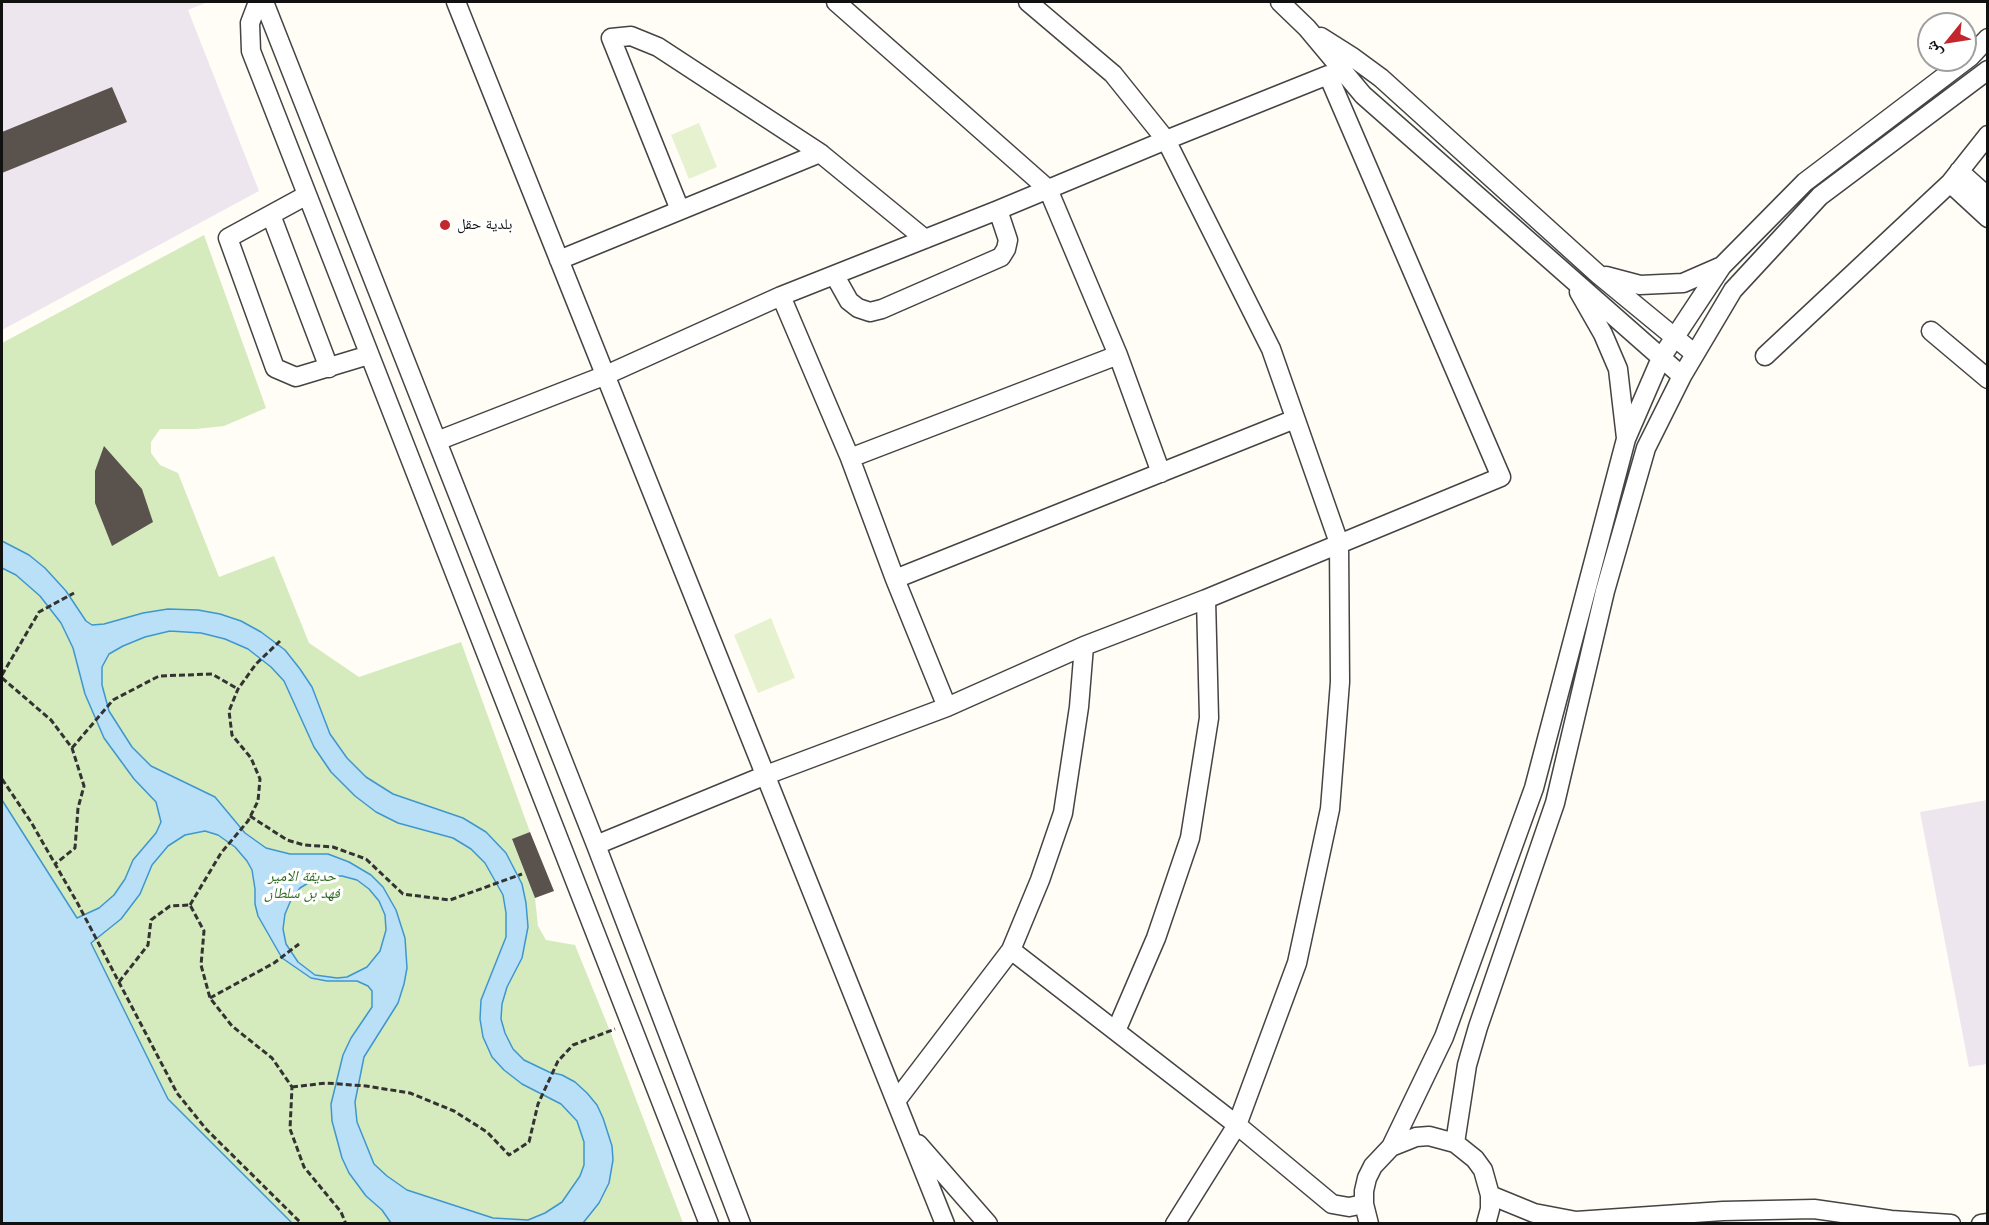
<!DOCTYPE html>
<html>
<head>
<meta charset="utf-8">
<style>
  body { margin:0 }
  #map { position:relative; width:1989px; height:1225px; overflow:hidden; background:#fffdf5; font-family:"Libre Baskerville","Noto Naskh Arabic",serif }
  canvas { display:block }
  .frame { position:absolute; inset:0; border:3px solid #111; pointer-events:none }
  .north { position:absolute; left:1917px; top:12px; width:60px; height:60px; box-sizing:border-box; background:#fff; border:2px solid #a0a0a0; border-radius:50%; rotate:240deg; font-size:16px; font-weight:700; line-height:24px; text-align:center; color:#111 }
  .north::after { content:''; display:block; margin:auto; width:21px; height:27px; background:#c4262e; clip-path:polygon(50% 0,100% 100%,50% 72%,0 100%) }
</style>
</head>
<body>
<div id="map">
<canvas width="1989" height="1225"></canvas>
<div class="frame"></div>
<div class="north">ش</div>
</div>
<script>
const ctx = document.querySelector('canvas').getContext('2d');
ctx.lineJoin = 'round';
function fill(path, color) { ctx.fillStyle = color; ctx.fill(path, 'evenodd'); }
const toPath = rows => new Path2D(rows.map(r => 'M' + r).join(''));
function strokePath(path, color, width, dash) { ctx.strokeStyle = color; ctx.lineWidth = width; ctx.lineCap = dash ? 'butt' : 'round'; ctx.setLineDash(dash || []); ctx.stroke(path); }
function write(font, color, halo, rows, align = 'center') {
  ctx.font = font + ' "Libre Baskerville","Noto Naskh Arabic",serif'; ctx.lineWidth = 6; ctx.setLineDash([]); ctx.textBaseline = 'middle'; ctx.strokeStyle = halo; ctx.fillStyle = color; for (const [text, x, y, turn = 0] of rows) {
    ctx.save(); ctx.translate(x, y); ctx.rotate((+turn || 0) * Math.PI / 180); ctx.textAlign = isNaN(turn) ? turn : align; if (halo) ctx.strokeText(text, 0, 0); ctx.fillText(text, 0, 0); ctx.restore();
  }
}
fill(toPath([
  [2,2,208,2,188,10,259,191,2,330],
  [1987,800,1987,1064,1969,1067,1920,812]
]), '#eee6ef');
fill(toPath([
  [204,235,266,408,224,426,196,429,160,429,151,442,151,453,160,465,178,473,219,577,274,556,309,643,359,677,461,642,530,832,512,840,535,898,538,926,546,940,575,945,610,1031,683,1223,292,1223,168,1099,91,943,2,800,2,343]
]), '#d5ebbd');
fill(toPath([
  [699,123,717,167,689,179,671,135],
  [771,618,795,678,758,693,734,635]
]), '#e6f2cf');
const water = toPath([
  [2,541,29,555,45,568,66,591,86,621,92,625,104,624,143,613,168,609,198,610,220,614,241,621,261,632,285,650,300,669,312,687,330,734,347,758,366,777,393,794,463,818,486,832,506,853,522,884,526,903,528,927,522,958,507,987,502,1004,501,1019,505,1033,513,1049,524,1060,549,1072,562,1075,575,1082,587,1093,597,1105,603,1118,612,1146,613,1160,609,1183,599,1203,583,1223,391,1223,382,1210,366,1196,349,1173,342,1158,332,1121,331,1104,343,1055,351,1038,372,1007,372,991,368,986,357,981,327,981,311,978,282,958,258,916,255,904,255,889,252,870,247,861,235,847,218,835,205,831,185,835,168,846,152,865,140,894,121,919,91,943,168,1099,292,1223,2,1223,2,800,77,918,99,908,114,895,125,879,133,860,156,833,161,822,156,802,134,779,104,738,85,694,73,648,61,623,40,596,16,575,2,568,2,541],
  [170,631,201,633,225,639,248,649,271,667,284,681,314,747,331,772,355,796,376,812,398,823,453,838,471,849,485,863,503,895,506,913,506,937,481,1000,480,1019,483,1037,492,1057,504,1070,522,1084,561,1104,577,1121,584,1142,584,1165,580,1176,562,1202,545,1213,528,1220,493,1218,407,1190,387,1176,374,1164,357,1122,355,1102,364,1057,398,1003,404,984,407,968,405,938,396,910,383,887,371,875,349,862,328,854,290,854,266,848,245,833,215,797,151,766,132,747,109,711,102,685,102,667,109,654,123,646,145,637,170,631],
  [327,876,342,876,357,880,369,889,379,901,385,915,386,930,380,951,367,967,347,977,337,978,315,975,298,962,286,944,283,929,285,914,291,900,300,888,313,880,327,876]
]);
fill(water, '#b9e0f7');
strokePath(water, '#3f96cf', 1.5);
fill(toPath([
  [112,87,127,122,2,173,2,132],
  [104,446,142,489,153,522,112,546,95,503,95,471],
  [530,832,554,891,535,898,512,839]
]), '#5a524d');
const minor = toPath([
  [258,2,250,23,251,51,709,1224],
  [264,2,596,845,741,1224],
  [456,2,945,1224],
  [836,2,1048,189,1118,355],
  [1028,2,1113,74,1166,140,1271,349,1339,543,1340,682,1330,809,1297,963,1237,1125,1175,1224],
  [1280,2,1307,28,1363,95,1682,376],
  [1321,37,1351,56,1381,78,1599,275,1695,354],
  [1959,171,1988,197],
  [1950,183,1988,218],
  [307,195,228,238,275,368,296,377,369,355],
  [680,210,611,38,631,36,658,47,820,153,925,239],
  [271,215,329,368],
  [559,260,820,153],
  [835,276,849,301,858,308,870,312,882,309,1001,257,1006,249,1008,240,998,210],
  [1606,276,1640,285,1683,283,1722,266],
  [1579,292,1603,334,1618,369,1626,438],
  [781,296,850,458,895,579,947,707],
  [1931,331,1988,379],
  [1765,356,1950,183,1988,135],
  [437,441,606,375,781,296,998,210,1166,140,1328,75,1501,477,1206,599,1084,646,947,707,766,775,596,845],
  [850,458,1118,355,1161,473],
  [895,579,1295,419],
  [1011,950,1237,1125,1332,1204,1349,1207,1364,1204],
  [1116,1031,1156,938,1190,838,1209,718,1206,599],
  [896,1101,1011,950,1040,880,1063,813,1079,707,1084,646],
  [1455,1143,1467,1065,1478,1027,1555,803,1605,591,1646,448,1682,376,1733,290,1820,196,1988,70],
  [918,1144,988,1224],
  [1391,1147,1444,1037,1534,788,1626,439,1661,358,1722,266,1805,182,1970,57,1988,38],
  [1490,1195,1534,1213,1576,1221,1723,1211,1814,1209,1891,1220,1951,1224],
  [1369,1224,1364,1204,1364,1191,1367,1178,1373,1166,1391,1147,1416,1137,1429,1136,1455,1143,1475,1159,1483,1170,1490,1195,1490,1209,1486,1224],
  [1981,1224,1988,1223]
]);
strokePath(minor, '#444', 21);
strokePath(toPath([
  [2,675,39,612,74,593],
  [2,678,51,720,72,748,84,786,78,808,75,848,55,864],
  [72,748,113,700,159,676,212,674,238,689],
  [2,779,31,822,78,904,177,1093,206,1129,302,1224],
  [250,816,287,840,304,845,333,847,366,859,403,894,450,900,522,874],
  [190,905,221,853,248,821,258,801,260,779,251,758,232,735,229,711,238,689,256,664,280,641],
  [119,982,148,945,151,920,170,906,190,905,204,931,201,965,210,998,232,1026,272,1058,292,1087,290,1129,304,1167,341,1212,346,1224],
  [210,998,274,963,299,944],
  [292,1087,326,1083,366,1086,410,1093,454,1111,487,1132,509,1155,529,1142,538,1104,558,1061,573,1045,615,1029]
]), '#333', 3, [6, 3]);
strokePath(minor, '#fff', 18);
for (const [x, y, r, color] of [
  [445,225,6,"#c4262e"]
]) { const dot = new Path2D(); dot.arc(x, y, r, 0, 2 * Math.PI); ctx.fillStyle = color; ctx.fill(dot); strokePath(dot, '#fff', 2); }
write('15px', '#111', '#fff', [
  ["بلدية حقل",457,225]
], 'left');
write('italic 15px', '#2f6b1f', '#fff', [
  ["حديقة الامير",302,877],
  ["فهد بن سلطان",302,894]
]);
</script>
</body>
</html>
